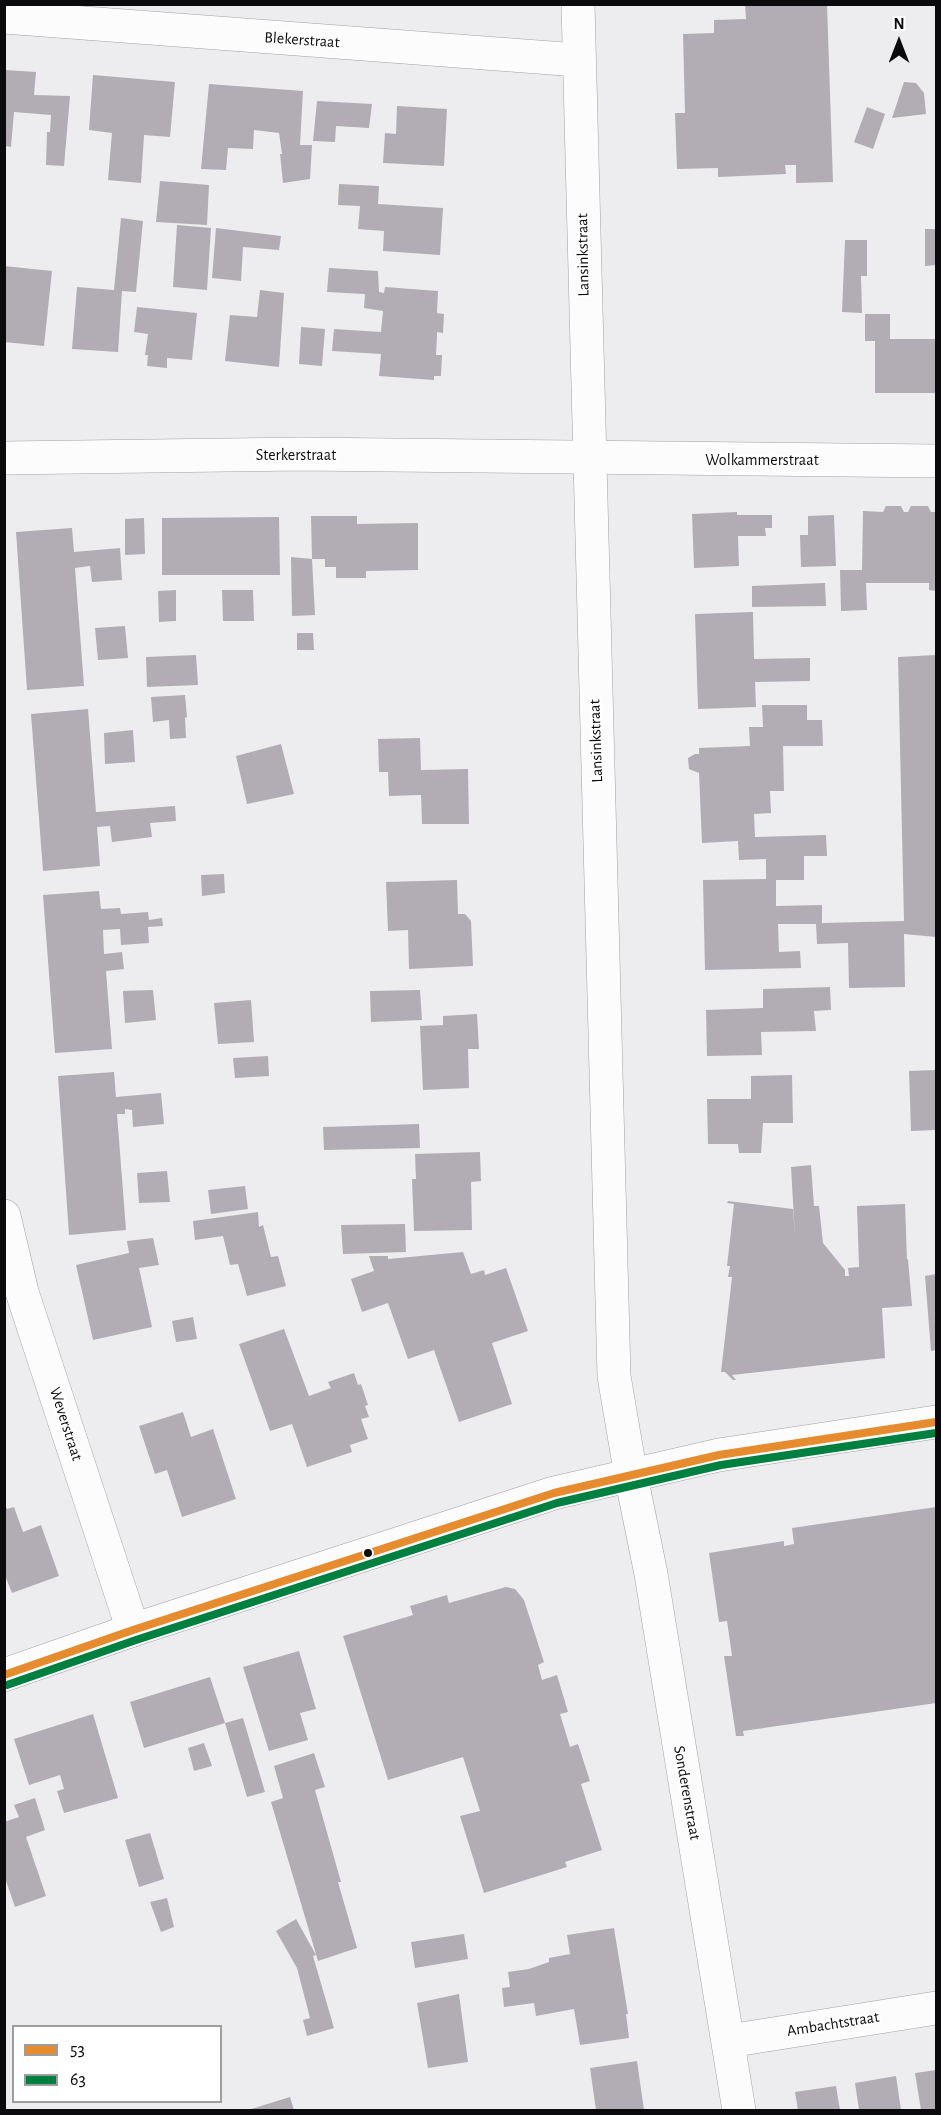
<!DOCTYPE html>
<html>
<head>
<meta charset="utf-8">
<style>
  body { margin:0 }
  #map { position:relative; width:941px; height:2115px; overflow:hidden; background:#ededf0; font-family:"Alegreya Sans",sans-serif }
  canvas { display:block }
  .frame { position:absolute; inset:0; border:6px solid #0b0b0d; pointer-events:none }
  .legend { position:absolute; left:12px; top:2025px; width:210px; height:78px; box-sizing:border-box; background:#fff; border:2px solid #9d9d9e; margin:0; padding:8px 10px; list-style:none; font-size:18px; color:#0b0b0d }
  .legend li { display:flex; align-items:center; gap:12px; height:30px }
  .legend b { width:30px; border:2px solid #9d9d9e }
  .north { position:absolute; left:869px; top:12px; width:60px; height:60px; -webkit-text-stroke:4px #fff; paint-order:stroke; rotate:0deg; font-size:16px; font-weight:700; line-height:24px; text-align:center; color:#0b0b0d }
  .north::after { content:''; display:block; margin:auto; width:21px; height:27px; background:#0b0b0d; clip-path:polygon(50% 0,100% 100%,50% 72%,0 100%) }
</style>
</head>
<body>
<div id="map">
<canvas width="941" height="2115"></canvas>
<div class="frame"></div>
<ul class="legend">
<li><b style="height:8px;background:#e78b2f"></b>53</li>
<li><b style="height:8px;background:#008040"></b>63</li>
</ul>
<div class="north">N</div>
</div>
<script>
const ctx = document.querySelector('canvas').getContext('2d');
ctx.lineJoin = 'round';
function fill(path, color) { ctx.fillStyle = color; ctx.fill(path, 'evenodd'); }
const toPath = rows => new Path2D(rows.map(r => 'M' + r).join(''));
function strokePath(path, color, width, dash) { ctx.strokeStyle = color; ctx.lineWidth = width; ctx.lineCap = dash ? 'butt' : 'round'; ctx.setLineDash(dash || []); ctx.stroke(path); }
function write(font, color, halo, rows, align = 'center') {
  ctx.font = font + ' "Alegreya Sans",sans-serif'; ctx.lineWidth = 4.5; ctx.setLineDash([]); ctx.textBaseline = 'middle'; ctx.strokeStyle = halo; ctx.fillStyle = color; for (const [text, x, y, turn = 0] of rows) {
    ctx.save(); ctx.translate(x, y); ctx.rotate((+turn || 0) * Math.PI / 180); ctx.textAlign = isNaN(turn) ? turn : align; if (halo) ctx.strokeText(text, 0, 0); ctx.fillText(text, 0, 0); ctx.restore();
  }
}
fill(toPath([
  [745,4,827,4,833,182,796,183,796,165,785,165,786,174,718,177,718,168,677,169,675,113,685,113,683,34,714,33,714,20,746,19],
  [5,70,36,72,34,95,70,96,64,166,46,165,47,132,50,132,51,115,14,112,11,147,5,146],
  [93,75,175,82,170,137,144,135,141,183,108,180,112,133,89,130],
  [904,82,916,83,924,93,926,114,892,118],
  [209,84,303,91,300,145,312,145,310,179,283,183,280,154,282,154,279,133,254,130,253,149,228,148,226,170,201,169],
  [317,101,372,104,369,128,336,126,335,142,313,141],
  [397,106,447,109,444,166,383,163,385,133,396,134],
  [867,107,885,114,873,149,854,142],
  [160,181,209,185,207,225,156,222],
  [339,184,379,186,378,204,443,208,440,255,383,251,384,231,358,229,360,206,338,205],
  [121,218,143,221,136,292,122,291,118,352,72,349,77,287,114,290],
  [177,225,211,228,207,290,173,287],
  [216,228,281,236,279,250,243,247,241,281,212,278],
  [925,229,936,229,936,265,925,266],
  [845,240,867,240,867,276,861,276,862,313,842,312],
  [4,266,52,271,44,346,4,342],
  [329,268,378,271,379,292,384,293,385,287,438,291,437,313,444,314,443,333,437,332,437,336,436,355,442,355,441,376,434,376,434,380,379,376,381,354,332,351,334,329,381,332,383,311,364,308,365,294,327,292],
  [260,290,284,293,279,367,225,361,230,315,257,317],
  [137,307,197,313,192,360,167,358,167,368,147,366,148,355,145,355,148,334,134,332],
  [865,314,890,314,890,339,936,339,936,393,875,393,875,341,865,341],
  [301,327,325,329,322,366,299,364],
  [886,506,901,506,904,512,908,512,911,506,928,506,931,512,936,512,936,591,929,590,929,583,866,583,867,610,841,611,840,570,862,570,863,511,883,512],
  [737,512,737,515,772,515,772,528,765,528,766,536,738,536,739,566,694,568,692,514],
  [834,515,836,566,801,567,800,535,808,535,808,516],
  [311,516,357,516,357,524,418,523,418,570,366,571,366,578,336,578,336,567,325,567,325,559,312,559],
  [279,517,280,575,162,575,162,518],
  [144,518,145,554,125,555,125,519],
  [72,528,74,552,120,548,122,580,92,582,90,566,75,568,84,686,27,690,16,532],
  [291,557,312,559,315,615,292,616],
  [825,583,826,606,752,607,752,586],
  [176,590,176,621,159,622,158,591],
  [222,590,253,590,254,621,223,621],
  [753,612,754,659,810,658,810,681,755,682,756,707,698,709,695,614],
  [125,626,128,658,98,660,95,628],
  [297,633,313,633,314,650,297,650],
  [196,655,198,685,147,687,146,657],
  [936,655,936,937,904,934,905,987,849,988,848,943,817,944,816,924,778,924,779,952,800,951,801,968,705,970,703,880,766,879,766,859,739,860,738,841,702,843,699,773,689,769,688,758,695,754,699,754,699,748,750,746,749,727,763,727,762,705,807,705,807,720,822,720,823,746,783,746,784,791,770,791,771,813,754,814,755,837,826,835,827,856,804,856,804,880,776,880,776,906,822,905,822,923,904,921,898,657],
  [185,695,187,717,185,718,186,738,170,739,169,720,153,722,151,697],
  [88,709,96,812,175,806,176,821,150,823,152,837,112,842,110,826,97,827,100,866,43,871,31,714],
  [133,730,135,762,105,764,104,733],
  [420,738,421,770,468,769,469,824,422,824,421,795,389,796,388,772,379,772,378,739],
  [281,744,294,794,247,804,236,756],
  [224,874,225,893,202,896,201,875],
  [457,880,458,914,465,914,471,921,473,966,409,969,408,930,388,931,386,882],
  [99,891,101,909,120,908,121,914,148,912,149,920,162,918,163,926,148,927,149,943,121,945,120,929,103,930,104,954,122,952,124,969,106,971,112,1049,55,1053,43,895],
  [830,987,831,1010,814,1011,816,1031,761,1032,762,1055,707,1056,706,1010,763,1008,763,989],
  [153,990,156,1020,125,1023,123,991],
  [420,990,422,1020,371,1022,370,991],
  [251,1000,254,1042,218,1044,214,1003],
  [477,1014,479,1049,468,1049,469,1088,423,1090,420,1026,443,1025,443,1016],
  [268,1056,269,1076,235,1078,233,1058],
  [936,1070,936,1130,911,1131,909,1071],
  [114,1072,116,1097,161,1093,164,1124,133,1127,132,1110,125,1109,125,1114,117,1114,126,1230,69,1235,58,1076],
  [792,1075,793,1123,763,1123,761,1153,739,1153,738,1144,708,1144,707,1099,751,1099,751,1076],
  [419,1124,420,1148,324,1150,323,1127],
  [480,1152,481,1181,471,1182,472,1230,414,1231,412,1179,416,1179,415,1154],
  [811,1165,814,1206,819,1206,823,1243,845,1270,845,1276,849,1276,848,1268,859,1267,857,1206,905,1204,907,1260,908,1259,912,1306,882,1308,885,1358,732,1375,736,1380,733,1380,725,1372,721,1372,732,1277,728,1277,730,1266,727,1266,734,1204,727,1203,728,1201,793,1209,795,1237,791,1167],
  [167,1171,170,1202,139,1203,137,1173],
  [245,1186,248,1209,211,1214,208,1190],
  [258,1212,259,1227,263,1225,271,1257,278,1256,286,1286,247,1296,238,1264,230,1265,223,1236,195,1240,193,1221],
  [405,1224,406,1252,343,1254,341,1225],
  [153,1238,159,1265,139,1268,152,1327,93,1340,76,1265,129,1253,127,1241],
  [463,1252,471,1274,484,1270,485,1275,506,1268,528,1331,492,1343,512,1404,459,1422,434,1350,408,1359,388,1303,362,1312,351,1279,374,1271,369,1256,388,1256,388,1259],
  [936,1274,936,1350,931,1351,925,1276],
  [193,1317,197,1339,176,1342,172,1321],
  [284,1329,309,1396,331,1388,328,1382,354,1373,358,1385,361,1384,368,1405,365,1406,369,1417,361,1419,368,1439,350,1445,352,1452,307,1467,292,1424,270,1431,239,1344],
  [183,1412,191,1437,213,1429,236,1499,182,1517,167,1470,155,1474,139,1426],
  [4,1502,7,1509,14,1507,23,1532,41,1525,59,1576,12,1593,4,1573],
  [936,1507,936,1703,743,1731,744,1736,736,1736,724,1656,732,1656,727,1621,719,1622,709,1553,784,1541,784,1546,794,1544,792,1528],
  [506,1587,515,1589,524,1600,544,1662,538,1665,542,1680,557,1675,568,1712,560,1714,570,1747,578,1744,590,1781,581,1784,602,1850,565,1862,567,1867,484,1893,460,1816,480,1811,463,1757,388,1780,343,1636,413,1615,410,1606,447,1595,449,1603],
  [299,1651,316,1709,300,1713,308,1740,269,1751,243,1667],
  [210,1677,225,1723,144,1748,130,1702],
  [93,1714,118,1798,64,1813,57,1791,64,1789,60,1775,29,1785,14,1739],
  [243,1718,265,1792,247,1797,225,1723],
  [204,1743,212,1766,194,1771,188,1748],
  [314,1753,325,1787,315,1790,341,1882,338,1882,357,1948,318,1961,271,1802,283,1798,274,1766],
  [35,1798,45,1830,26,1837,46,1896,15,1907,4,1875,4,1822,19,1817,14,1805],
  [150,1833,164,1879,139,1887,125,1840],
  [167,1898,174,1927,161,1932,150,1902],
  [296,1919,316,1955,313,1956,334,2028,307,2036,303,2020,310,2018,297,1968,276,1931],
  [614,1928,628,2014,626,2014,629,2038,580,2045,574,2009,536,2016,534,2003,504,2007,502,1988,510,1987,508,1972,529,1969,549,1962,549,1958,570,1954,567,1935],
  [464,1934,468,1959,415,1968,411,1942],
  [459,1994,468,2062,428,2068,417,2003],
  [637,2061,644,2110,596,2110,590,2068],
  [936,2070,936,2110,921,2110,915,2073],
  [896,2076,901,2110,859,2110,855,2083],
  [836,2086,840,2110,798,2110,795,2092],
  [290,2097,294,2110,248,2110]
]), '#b2adb4');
const minor = toPath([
  [4,17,578,60],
  [4,458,301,454,936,461],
  [4,1216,22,1292,133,1630],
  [631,1476,651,1574,739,2110],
  [729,2041,936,2008]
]);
const tertiary = toPath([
  [578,4,614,1376,631,1476]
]);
const secondary = toPath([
  [4,1675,133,1630,554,1493,719,1455,936,1422]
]);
strokePath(minor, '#a2a2a5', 34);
strokePath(tertiary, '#a2a2a5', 34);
strokePath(secondary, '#a2a2a5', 34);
strokePath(minor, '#fcfcfd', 33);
strokePath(tertiary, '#fcfcfd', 33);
strokePath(secondary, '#fcfcfd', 33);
strokePath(toPath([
  [4,1675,133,1630,554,1493,719,1455,936,1422]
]), '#e78b2f', 8);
strokePath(toPath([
  [7,1685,136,1640,557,1503,721,1465,936,1433]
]), '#008040', 8);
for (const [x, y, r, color] of [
  [368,1553,5,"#0b0b0d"]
]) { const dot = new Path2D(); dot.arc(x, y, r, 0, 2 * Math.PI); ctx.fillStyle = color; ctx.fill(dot); strokePath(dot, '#fff', 2); }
write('16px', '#0b0b0d', '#fff', [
  ["Blekerstraat",302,40,4],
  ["Lansinkstraat",583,255,-91],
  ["Sterkerstraat",296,455],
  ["Wolkammerstraat",762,460],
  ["Lansinkstraat",596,741,-92],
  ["Weverstraat",66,1424,72],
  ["Sonderenstraat",687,1793,80],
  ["Ambachtstraat",833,2024,-9]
]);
</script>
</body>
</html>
